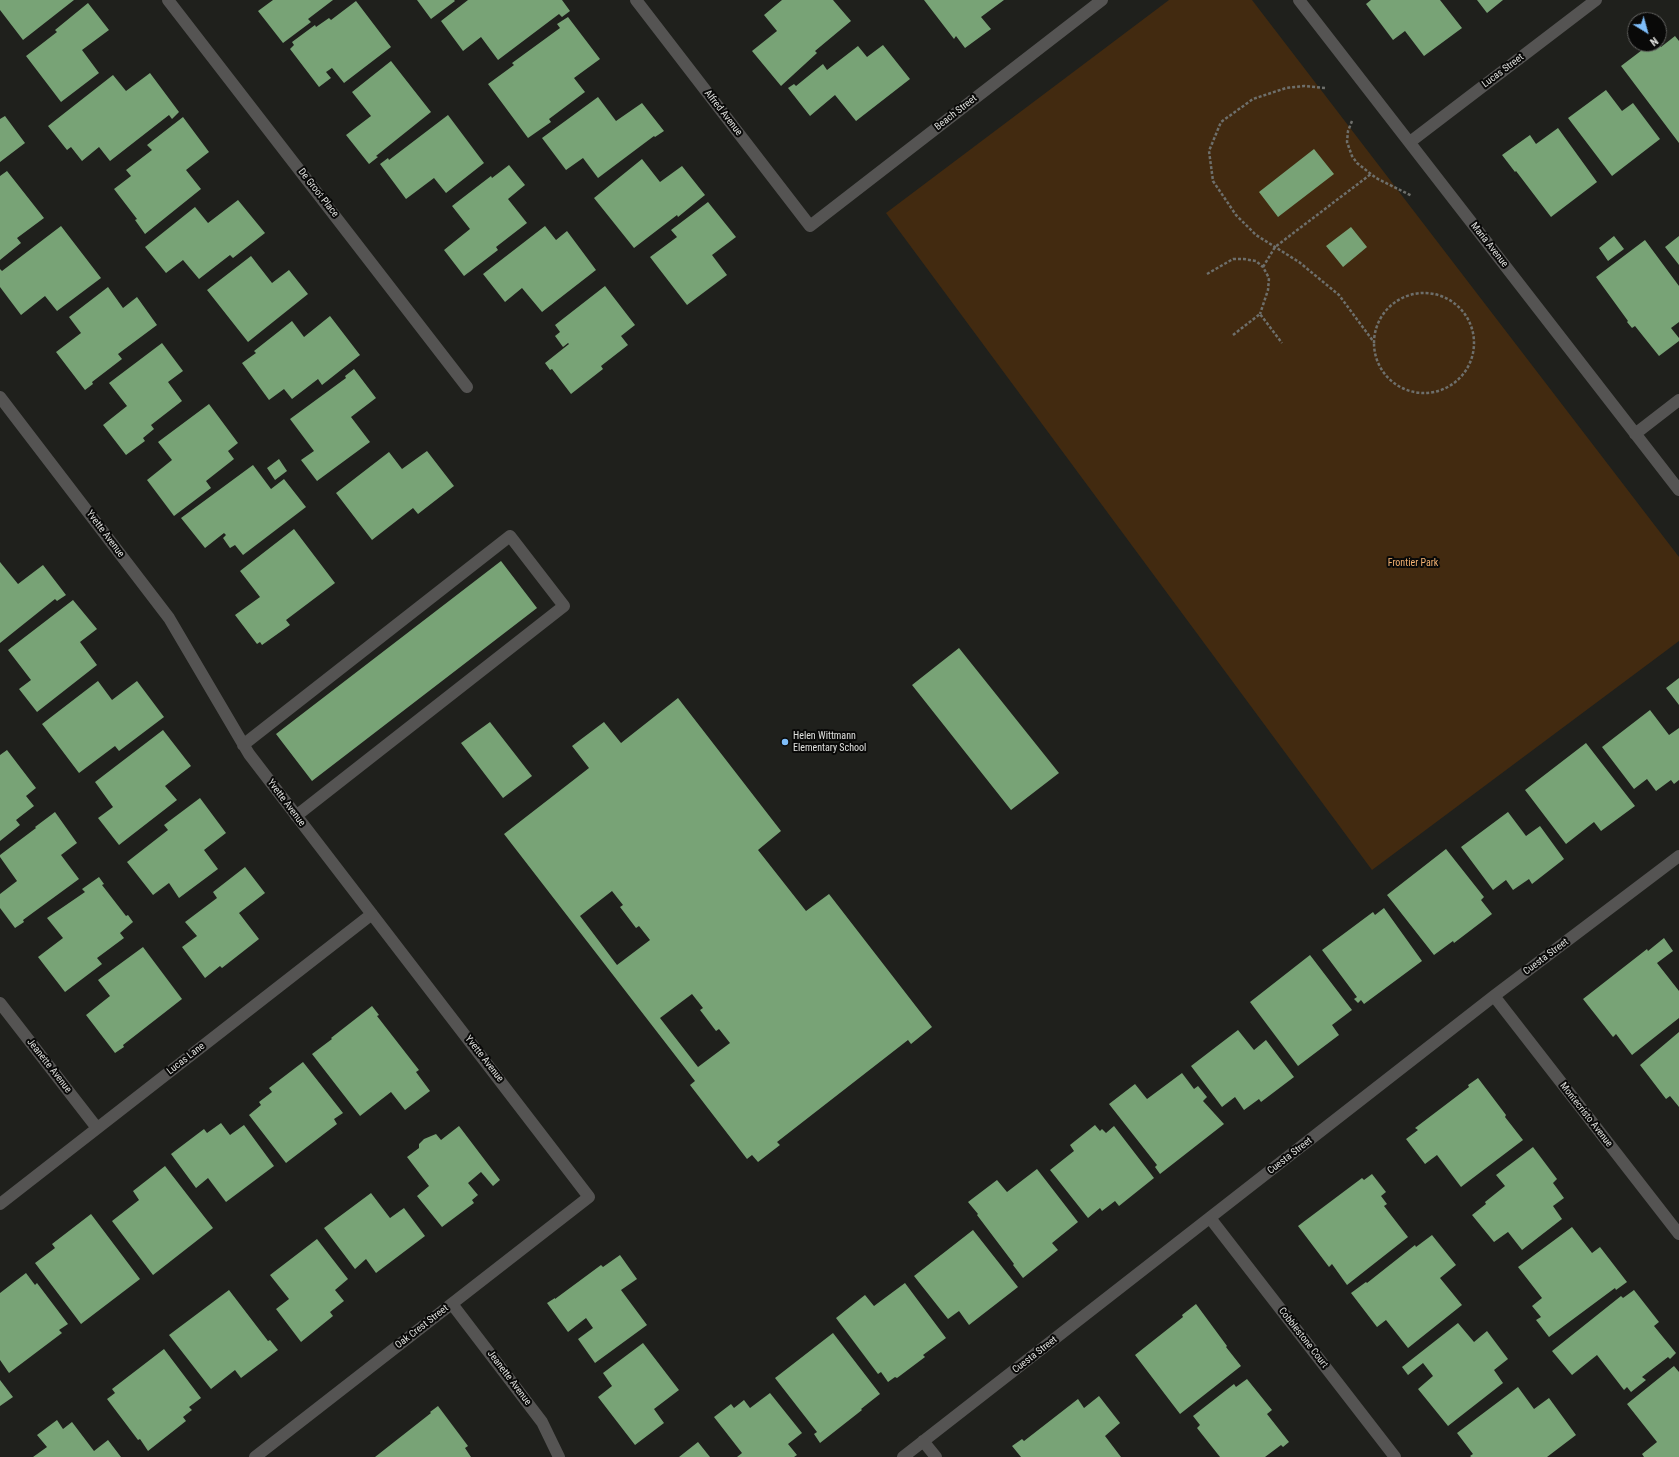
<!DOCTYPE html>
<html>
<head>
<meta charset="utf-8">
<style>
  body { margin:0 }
  #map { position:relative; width:1679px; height:1457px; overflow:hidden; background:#1f201c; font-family:"Roboto Condensed",sans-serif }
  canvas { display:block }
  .north { position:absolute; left:1627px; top:12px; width:40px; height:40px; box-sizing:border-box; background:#090908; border:1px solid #5f5f5d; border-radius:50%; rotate:143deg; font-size:11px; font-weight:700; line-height:16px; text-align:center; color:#dfe0dd }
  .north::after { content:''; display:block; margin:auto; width:14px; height:18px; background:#7ebdf9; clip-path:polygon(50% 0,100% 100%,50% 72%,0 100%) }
</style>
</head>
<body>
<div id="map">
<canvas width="1679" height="1457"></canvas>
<div class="north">N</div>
</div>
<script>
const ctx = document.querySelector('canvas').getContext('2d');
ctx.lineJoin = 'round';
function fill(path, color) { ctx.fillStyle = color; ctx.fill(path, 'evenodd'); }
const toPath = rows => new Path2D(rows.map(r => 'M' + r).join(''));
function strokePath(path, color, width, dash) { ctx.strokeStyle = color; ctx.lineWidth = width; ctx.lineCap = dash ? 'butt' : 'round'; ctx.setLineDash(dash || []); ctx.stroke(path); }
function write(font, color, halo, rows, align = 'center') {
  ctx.font = font + ' "Roboto Condensed",sans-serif'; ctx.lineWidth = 4; ctx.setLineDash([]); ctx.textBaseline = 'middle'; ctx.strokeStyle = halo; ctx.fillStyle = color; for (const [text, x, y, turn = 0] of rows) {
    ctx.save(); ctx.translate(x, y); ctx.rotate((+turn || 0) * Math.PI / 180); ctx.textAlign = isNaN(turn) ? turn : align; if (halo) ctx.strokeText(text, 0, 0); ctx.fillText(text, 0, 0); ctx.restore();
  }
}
fill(toPath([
  [1169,0,1252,0,1679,557,1679,641,1372,870,886,213]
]), '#422a10');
fill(toPath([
  [0,0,74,0,23,40,0,10],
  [273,0,333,0,308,19,311,22,283,43,258,11],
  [417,0,454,0,455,1,431,19],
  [468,0,562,0,570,11,562,17,559,14,498,60,481,37,463,51,441,21],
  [782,0,833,0,851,21,815,51,817,53,781,86,752,51,777,31,764,15],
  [924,0,1004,0,981,17,991,29,965,48,956,36,954,39],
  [1371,0,1440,0,1462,28,1424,56,1405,31,1393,40,1366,4],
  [1477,0,1503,0,1487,13],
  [356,1,391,47,344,83,332,68,326,72,331,78,319,87,290,49,294,45,292,42,315,25,316,27,329,18,331,20],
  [88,3,109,30,82,50,99,73,61,102,26,56,57,32,55,30],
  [568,17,600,59,574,78,585,92,549,119,551,122,528,138,488,84,514,65,512,63,560,28,557,24],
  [1675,36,1679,41,1679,143,1621,66,1650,44,1659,44,1661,47],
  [883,45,910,79,856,121,835,95,810,116,788,88,794,84,796,86,823,64,827,70,858,46,867,57],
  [391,61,431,112,376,156,378,157,369,164,346,135,371,116,352,92],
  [150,73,179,112,172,119,169,115,110,161,99,147,82,161,71,147,67,150,48,126,113,75,126,91],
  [1606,90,1622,111,1633,103,1660,139,1612,176,1568,118],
  [598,97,616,121,642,103,664,131,655,137,654,136,598,178,583,158,566,170,542,138],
  [448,115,484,163,446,193,434,178,406,199,380,164,388,158,389,160],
  [5,116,25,143,0,162,0,119],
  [183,117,209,152,186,170,201,189,145,234,135,220,137,219,114,189,131,176,126,170,152,150,147,145],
  [1558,128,1597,182,1551,217,1516,171,1515,172,1502,155,1530,135,1536,144],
  [1314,149,1334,174,1278,217,1259,192],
  [642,159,660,182,682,166,705,195,678,217,677,215,634,248,594,198],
  [509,165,525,185,508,199,527,223,496,247,498,250,464,276,444,250,470,229,452,206,491,176,492,178],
  [7,171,44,218,17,238,21,243,0,260,0,176],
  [238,200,265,233,233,258,230,255,199,279,183,260,166,273,145,247,195,207,208,223],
  [708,202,736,237,712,255,727,275,687,305,650,257,677,237,671,230],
  [61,226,101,278,57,311,45,296,21,315,0,287,0,269,2,271],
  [545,226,556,240,567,231,596,270,542,312,522,288,505,302,483,274],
  [1351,227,1367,247,1343,267,1326,246],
  [1614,236,1624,249,1608,261,1599,248],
  [1679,236,1679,265,1665,247],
  [1645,240,1679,286,1679,322,1671,328,1679,338,1679,341,1659,356,1635,326,1632,328,1627,322,1628,321,1596,277],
  [251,256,272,283,289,270,308,294,248,342,207,290],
  [605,286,635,325,621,336,628,345,601,366,603,369,571,394,552,369,550,370,545,363,569,344,568,343,563,347,555,336,560,332,555,325],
  [108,287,123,308,137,297,157,325,118,354,122,359,92,382,93,384,85,390,56,352,81,333,69,317],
  [330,316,360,355,322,385,318,379,292,399,284,389,269,400,242,363,256,353,254,351,292,321,304,337],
  [162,343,183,371,168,382,182,401,151,425,154,429,143,438,145,441,126,455,103,425,127,406,109,383],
  [354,369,376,398,351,417,370,442,317,481,301,460,314,451,290,419,346,378,345,376],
  [209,404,238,443,228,451,234,459,206,481,211,488,174,516,147,480,172,460,158,442],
  [427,451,454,486,418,514,413,508,372,540,336,493,389,452,402,469],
  [279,459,287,471,275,480,267,468],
  [253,465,271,489,284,479,306,507,243,555,235,545,230,548,223,538,226,535,224,533,205,548,181,518],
  [294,529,335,583,286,620,290,625,262,645,260,642,257,644,235,615,260,597,240,571],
  [501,561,537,608,312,781,276,734],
  [0,562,18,584,43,565,66,595,57,601,55,599,0,643],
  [73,600,97,629,80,642,97,665,37,712,19,689,31,680,8,650],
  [959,648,1059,773,1011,810,912,685],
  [1679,678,1679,705,1666,688],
  [98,681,112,700,137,681,164,717,119,751,115,746,79,773,42,724],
  [678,698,781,831,758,850,806,911,829,894,932,1027,911,1044,908,1040,777,1142,780,1145,758,1162,752,1155,747,1159,690,1085,695,1081,504,834,589,768,572,746,604,722,621,743],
  [612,891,623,905,620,907,636,928,639,926,650,940,617,965,580,916],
  [692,994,703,1008,700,1010,716,1031,719,1029,730,1043,698,1067,660,1018],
  [1650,710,1669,735,1679,728,1679,780,1674,784,1671,780,1656,791,1647,779,1634,789,1602,747],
  [490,722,532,776,503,798,461,743],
  [163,730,191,766,165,786,177,800,119,845,98,818,113,807,95,782],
  [1586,743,1635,806,1601,831,1594,822,1566,844,1525,790],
  [7,750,36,788,26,796,34,806,16,820,20,825,0,841,0,755],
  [200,798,226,833,204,850,218,869,179,898,169,883,153,895,127,862,168,830,164,825],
  [55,812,77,843,61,855,79,879,23,920,24,922,15,928,0,908,0,894,17,881,0,857,0,855,36,828,35,827],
  [1508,812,1526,836,1540,826,1564,859,1532,884,1529,879,1513,890,1506,880,1493,890,1461,847],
  [1446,849,1484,897,1481,900,1492,914,1454,943,1453,941,1434,955,1387,895],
  [245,867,265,893,239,913,259,939,222,968,220,966,205,978,182,947,197,936,185,922,217,898,213,892],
  [99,877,104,884,102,885,126,916,128,915,133,922,120,933,124,938,97,958,102,964,65,992,38,957,63,938,47,918,85,892,82,889],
  [1384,908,1422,961,1364,1004,1361,1000,1358,1003,1354,999,1357,997,1322,950,1373,912,1375,915],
  [1664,938,1673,951,1657,963,1679,991,1679,1018,1632,1055,1616,1034,1613,1037,1583,999,1647,949,1648,951],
  [143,947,182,999,123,1045,124,1047,115,1053,86,1015,110,996,98,980],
  [1310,955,1352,1010,1332,1025,1339,1035,1298,1066,1250,1002],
  [372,1006,379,1015,377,1016,419,1070,416,1072,430,1091,405,1110,391,1092,360,1116,312,1054,332,1039,331,1038],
  [1238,1030,1254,1050,1266,1040,1294,1077,1261,1102,1259,1099,1244,1110,1235,1097,1222,1107,1191,1066],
  [1679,1032,1679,1107,1670,1096,1666,1099,1640,1065],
  [303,1062,343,1113,334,1119,337,1124,286,1163,249,1115,261,1105,259,1102,272,1092,269,1088],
  [1182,1073,1194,1089,1198,1086,1207,1097,1203,1101,1224,1124,1160,1174,1155,1167,1157,1165,1109,1104,1135,1084,1147,1099],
  [1478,1078,1506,1115,1505,1117,1523,1140,1461,1187,1437,1155,1425,1164,1406,1139,1418,1130,1415,1128,1469,1087,1468,1085],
  [221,1123,230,1135,244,1125,274,1166,226,1202,208,1178,196,1188,171,1154,204,1129,207,1133],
  [1095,1125,1100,1131,1102,1129,1106,1133,1114,1126,1154,1178,1119,1206,1115,1201,1102,1211,1100,1208,1088,1218,1050,1170,1074,1151,1070,1145],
  [459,1126,500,1180,493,1186,481,1172,468,1183,478,1195,472,1200,474,1203,442,1227,417,1196,429,1186,407,1157,419,1148,419,1144,424,1139,436,1134,441,1140],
  [1533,1147,1557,1179,1553,1183,1564,1198,1553,1206,1562,1219,1522,1250,1508,1232,1494,1242,1472,1215,1486,1204,1485,1202,1505,1186,1496,1175],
  [165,1166,213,1228,153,1275,112,1221,139,1200,133,1191],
  [1037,1169,1078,1222,1052,1243,1058,1250,1023,1278,1013,1265,1014,1264,977,1215,978,1214,968,1202,997,1180,1007,1192],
  [1372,1174,1386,1192,1381,1196,1387,1204,1384,1206,1408,1237,1347,1285,1332,1264,1329,1267,1298,1226,1362,1178,1364,1180],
  [371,1193,390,1218,404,1208,425,1236,376,1273,366,1259,355,1269,324,1228],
  [91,1214,140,1279,81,1324,35,1263,55,1248,52,1244],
  [1572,1227,1592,1253,1600,1247,1627,1282,1616,1290,1615,1288,1549,1337,1536,1320,1541,1317,1532,1306,1542,1298,1518,1267],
  [973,1230,1018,1287,969,1325,959,1311,948,1319,914,1276],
  [1432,1235,1456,1265,1440,1278,1462,1305,1408,1348,1386,1320,1377,1327,1351,1293,1366,1282,1367,1283,1415,1245,1416,1247],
  [317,1239,348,1279,335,1290,344,1301,330,1312,333,1316,301,1342,276,1309,289,1299,270,1275],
  [620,1255,637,1279,621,1290,647,1325,595,1363,578,1339,593,1328,586,1318,568,1332,547,1303,555,1298,555,1299,601,1265,603,1267],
  [26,1273,35,1285,37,1283,68,1324,59,1330,62,1333,9,1373,0,1360,0,1293],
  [905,1283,946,1338,923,1355,925,1357,897,1378,895,1377,888,1382,881,1372,878,1374,836,1318,865,1295,874,1306],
  [229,1290,268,1341,270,1340,278,1350,241,1378,235,1370,211,1389,169,1335],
  [1634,1290,1659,1322,1654,1326,1676,1353,1670,1359,1668,1357,1642,1377,1646,1380,1631,1392,1627,1387,1624,1390,1597,1355,1572,1375,1552,1351,1621,1296,1623,1298],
  [1196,1304,1227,1346,1226,1347,1241,1366,1180,1414,1135,1355,1183,1317,1182,1315],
  [1458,1323,1474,1342,1487,1331,1508,1359,1494,1370,1503,1383,1448,1426,1418,1389,1433,1376,1423,1363,1408,1375,1402,1367],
  [833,1333,880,1394,861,1409,862,1410,820,1443,814,1434,817,1432,775,1378],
  [643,1343,679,1390,654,1409,664,1423,635,1445,598,1397,612,1386,603,1373],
  [164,1349,201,1398,189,1407,192,1410,183,1417,186,1421,148,1451,140,1439,138,1440,107,1399,115,1393,112,1389],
  [1674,1366,1679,1372,1679,1457,1644,1457,1642,1454,1657,1442,1627,1404],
  [1247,1379,1272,1410,1267,1414,1289,1442,1283,1447,1281,1445,1265,1457,1220,1457,1197,1428,1200,1425,1193,1416,1234,1384,1236,1387],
  [0,1380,13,1397,0,1406],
  [1518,1387,1534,1409,1549,1398,1576,1435,1547,1457,1471,1457,1470,1456,1473,1454,1457,1433],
  [770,1393,802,1433,788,1444,797,1455,794,1457,737,1457,742,1453,714,1417,731,1404,734,1408,744,1400,750,1408],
  [1099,1396,1120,1423,1105,1436,1121,1457,1021,1457,1012,1446,1022,1439,1024,1441,1078,1399,1084,1408],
  [438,1406,468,1446,465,1448,471,1457,375,1457,431,1413,430,1412],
  [57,1420,63,1429,72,1422,94,1451,108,1440,121,1457,33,1457,47,1447,37,1435],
  [698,1442,710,1457,679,1457]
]), '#78a376');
strokePath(toPath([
  [1325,88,1304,86,1286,88,1253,99,1221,122,1209,151,1213,181,1236,215,1256,235,1299,262,1339,295,1373,341],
  [1352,121,1348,131,1347,142,1352,156,1357,163,1376,178,1412,196],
  [1263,267,1275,247,1371,174],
  [1207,274,1233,259,1244,259,1256,261,1263,267,1269,278,1268,290,1260,314],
  '1374 343a50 50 0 1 1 100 0a50 50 0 1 1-100 0Z',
  [1233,335,1260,314,1282,343]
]), '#6e6f6b', 2.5, [3, 2]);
strokePath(toPath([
  [168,0,467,387],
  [636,0,810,226,1102,0],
  [1299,0,1679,490],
  [1410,142,1596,0],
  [0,397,169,618,249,754,589,1197,255,1457],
  [1635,434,1679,400],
  [243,745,510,536,564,606,296,816],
  [1494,996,1679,1234],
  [0,1003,97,1128],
  [0,1204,372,914],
  [1210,1218,1395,1457],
  [452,1304,542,1422,559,1457],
  [923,1441,936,1457],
  [903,1457,1494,996,1679,856]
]), '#555453', 12);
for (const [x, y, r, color] of [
  [785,742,4,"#7ebdf9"]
]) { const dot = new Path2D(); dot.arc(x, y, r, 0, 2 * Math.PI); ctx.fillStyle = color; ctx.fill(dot); strokePath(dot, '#090908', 1.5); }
write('10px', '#dfe0dd', '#090908', [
  ["Lucas Street",1503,71,-37],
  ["Alfred Avenue",723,113,52],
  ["Beach Street",956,113,-38],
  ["De Groot Place",318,193,52],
  ["Maria Avenue",1489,245,52],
  ["Yvette Avenue",105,534,53],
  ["Yvette Avenue",286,803,53],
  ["Cuesta Street",1546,957,-37],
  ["Lucas Lane",186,1059,-38],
  ["Yvette Avenue",484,1059,52],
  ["Jeanette Avenue",49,1066,52],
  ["Montecristo Avenue",1586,1115,52],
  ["Cuesta Street",1290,1156,-38],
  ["Oak Crest Street",422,1327,-38],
  ["Cobblestone Court",1303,1338,52],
  ["Cuesta Street",1035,1355,-38],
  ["Jeanette Avenue",509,1378,53]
]);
write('10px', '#f2b172', '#090908', [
  ["Frontier Park",1413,563]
]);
write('10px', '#dfe0dd', '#090908', [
  ["Helen Wittmann",793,736],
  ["Elementary School",793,748]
], 'left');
</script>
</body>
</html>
